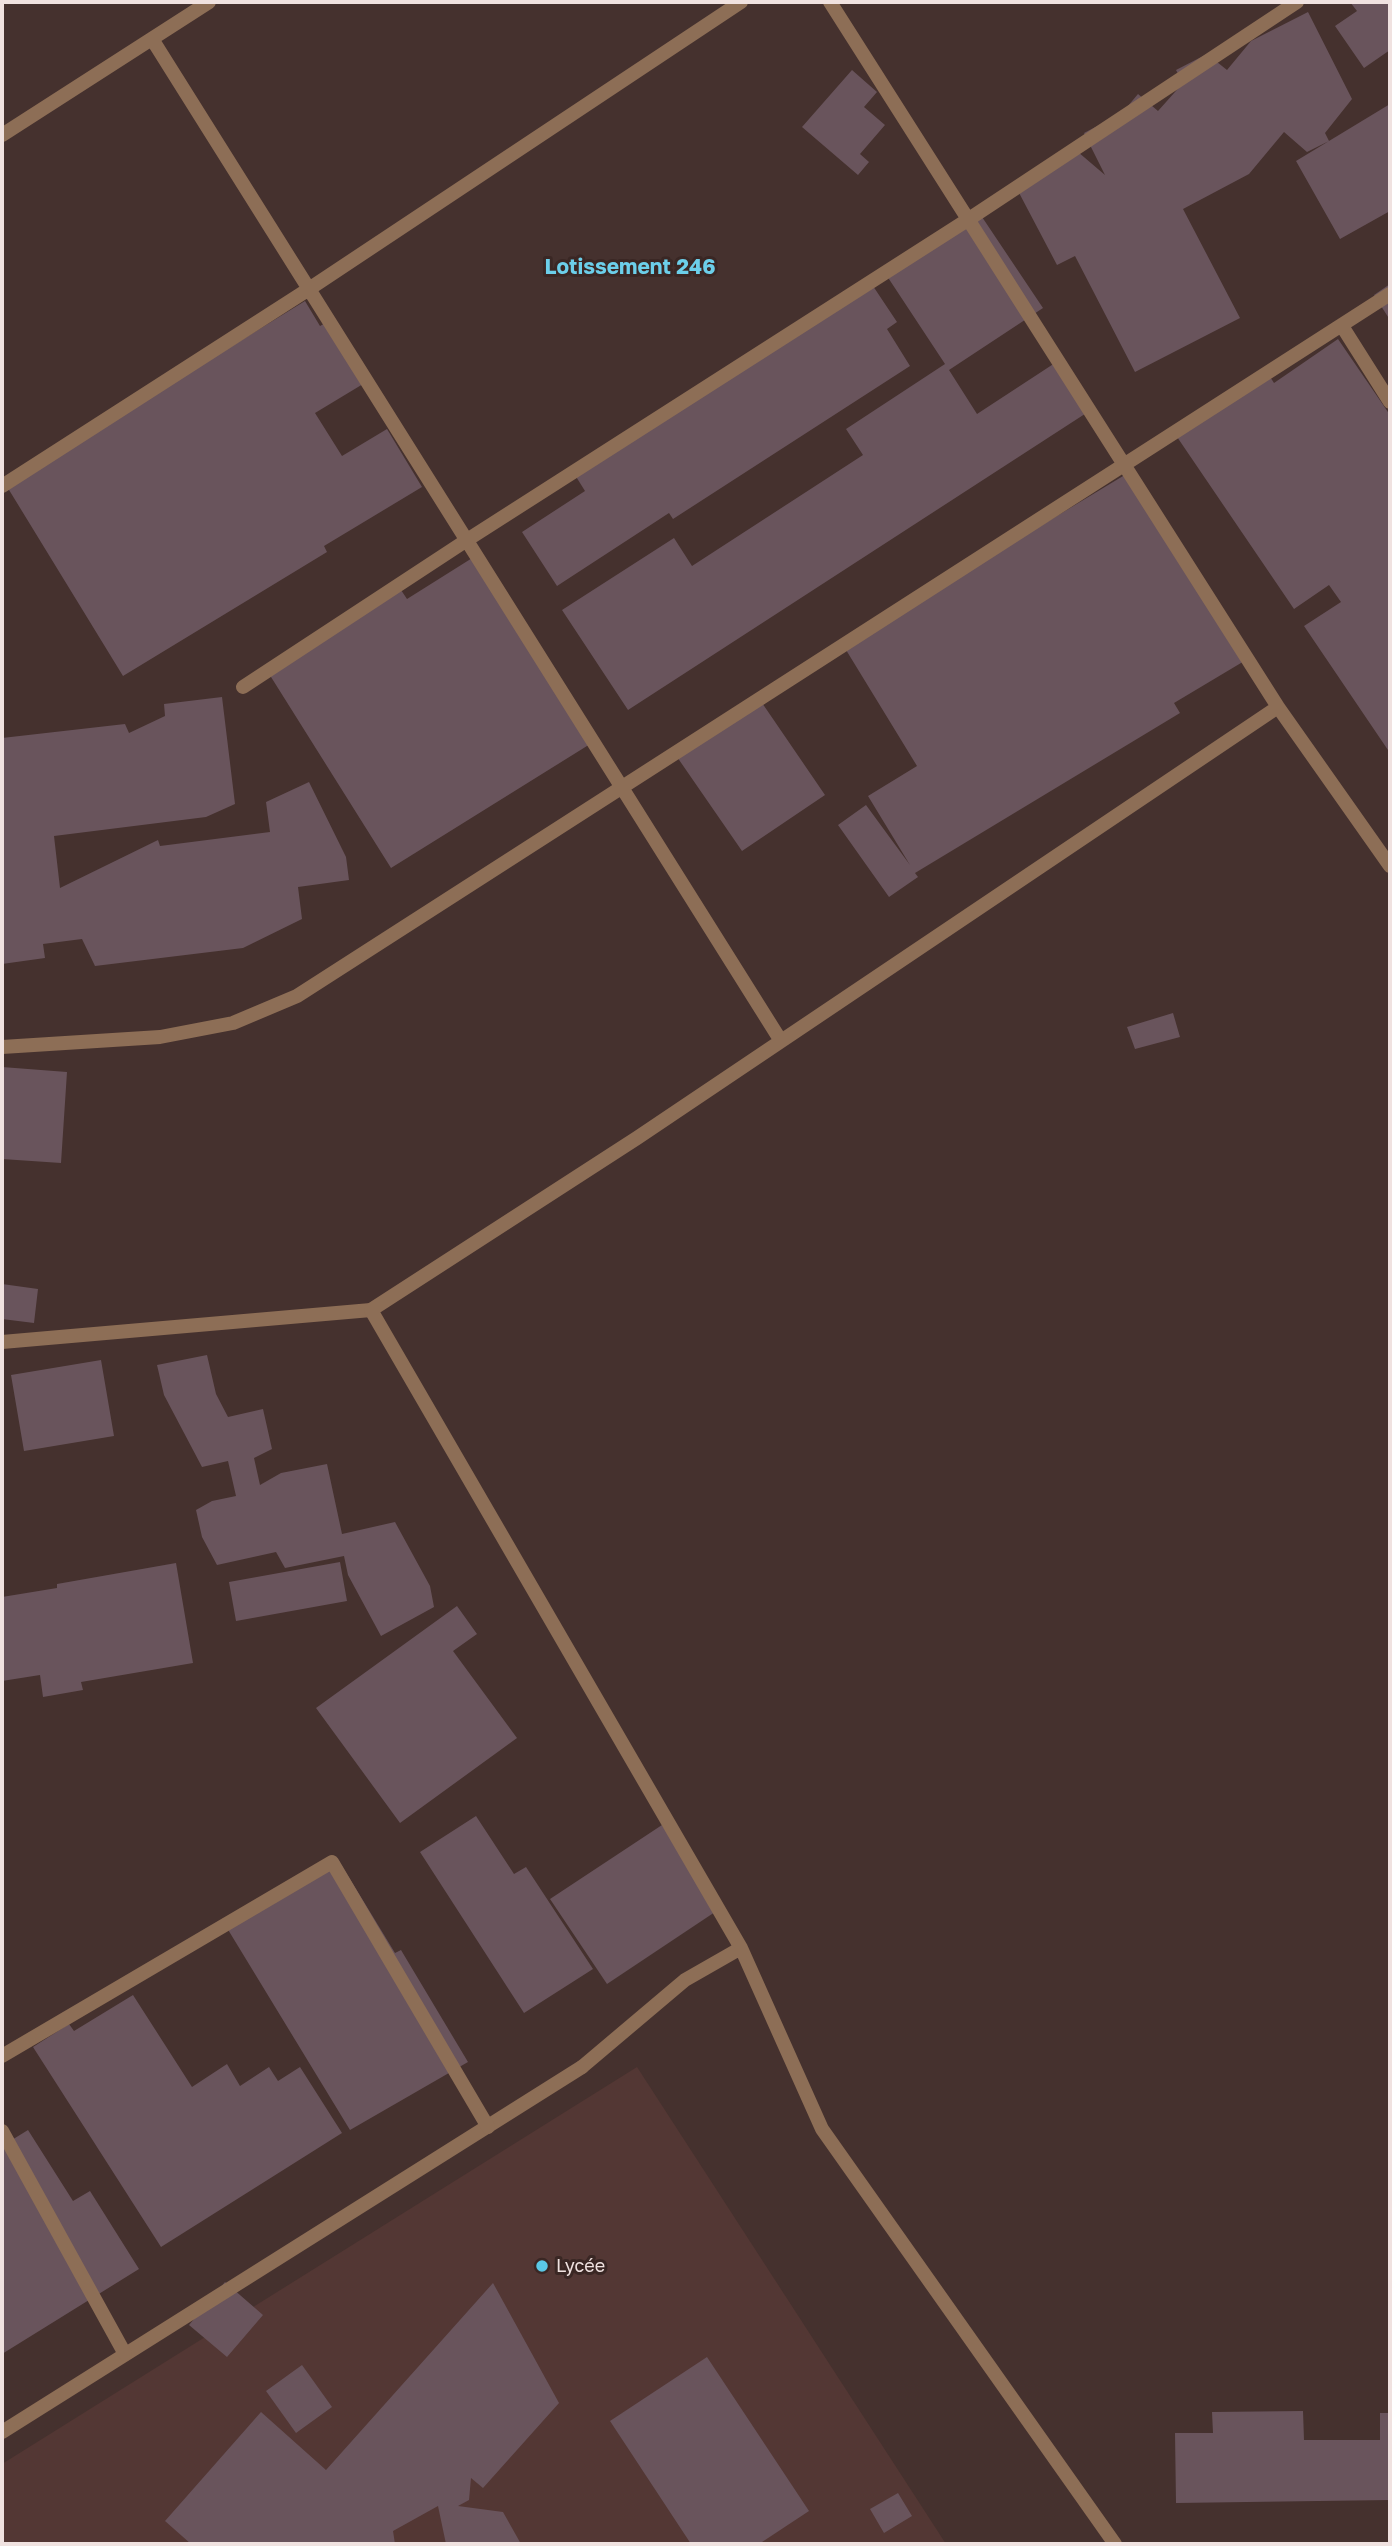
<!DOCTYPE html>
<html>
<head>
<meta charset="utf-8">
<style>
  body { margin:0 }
  #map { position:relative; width:1392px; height:2546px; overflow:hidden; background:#45312e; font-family:"Golos Text",sans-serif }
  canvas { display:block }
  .frame { position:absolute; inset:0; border:4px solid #f0e2e0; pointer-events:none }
</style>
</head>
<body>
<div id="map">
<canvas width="1392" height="2546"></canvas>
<div class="frame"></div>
</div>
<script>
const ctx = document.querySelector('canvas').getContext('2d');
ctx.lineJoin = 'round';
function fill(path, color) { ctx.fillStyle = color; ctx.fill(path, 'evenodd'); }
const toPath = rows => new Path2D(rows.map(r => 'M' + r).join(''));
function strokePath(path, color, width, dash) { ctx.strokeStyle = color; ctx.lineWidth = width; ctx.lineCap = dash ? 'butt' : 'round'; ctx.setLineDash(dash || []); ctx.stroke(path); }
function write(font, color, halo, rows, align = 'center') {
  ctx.font = font + ' "Golos Text",sans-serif'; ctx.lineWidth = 6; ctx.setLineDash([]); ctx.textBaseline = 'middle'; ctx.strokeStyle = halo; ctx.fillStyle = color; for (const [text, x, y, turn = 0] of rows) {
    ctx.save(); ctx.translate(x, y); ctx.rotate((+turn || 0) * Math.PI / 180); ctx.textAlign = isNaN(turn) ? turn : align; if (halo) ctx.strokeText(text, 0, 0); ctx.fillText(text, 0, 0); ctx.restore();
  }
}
fill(toPath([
  [637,2067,946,2544,2,2544,2,2464]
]), '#533734');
fill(toPath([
  [1350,2,1390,2,1390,50,1364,68,1335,26,1357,11],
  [1308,12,1352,99,1325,133,1329,141,1307,152,1284,132,1249,174,1183,209,1240,318,1135,372,1075,256,1057,265,1017,189,1071,146,1105,175,1084,133,1122,113,1138,94,1158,111,1183,83,1176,70,1207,54,1227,70,1251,41],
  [852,70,877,92,864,107,885,125,860,154,869,162,858,175,802,127],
  [1390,104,1390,211,1340,239,1296,161],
  [976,208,1043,308,949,370,977,414,1058,361,1091,410,628,710,562,610,674,538,692,566,863,455,846,429,945,364,883,270],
  [871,283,897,322,887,329,910,366,673,519,669,513,557,586,522,532,585,491,570,467],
  [1390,284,1390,320,1374,295],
  [305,301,320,326,331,320,368,381,315,413,342,456,387,429,422,487,324,546,327,552,123,676,6,485],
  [1338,339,1390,415,1390,753,1304,626,1341,602,1329,585,1294,609,1173,431,1265,369,1274,383],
  [1133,470,1251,657,1174,703,1180,713,915,873,918,877,889,897,838,825,866,805,910,865,868,796,917,766,843,645],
  [477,555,595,741,391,868,266,669,399,587,407,599],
  [222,697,235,804,206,817,54,836,60,888,158,840,160,846,270,832,266,802,309,782,346,857,349,880,298,887,302,919,243,948,95,966,82,939,43,944,45,958,2,964,2,738,125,724,129,733,165,716,164,704],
  [758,697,825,795,742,851,675,754],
  [1173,1013,1180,1037,1135,1049,1127,1027],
  [2,1067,67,1072,61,1163,2,1159],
  [2,1284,38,1289,34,1323,2,1319],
  [207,1355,216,1394,228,1417,263,1409,272,1449,254,1458,260,1485,281,1473,327,1464,342,1534,395,1522,430,1586,434,1607,381,1636,348,1575,344,1556,285,1568,276,1552,217,1565,202,1537,196,1510,212,1501,236,1496,228,1461,202,1467,164,1395,157,1365],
  [101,1360,114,1436,24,1451,11,1375],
  [340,1562,347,1601,236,1621,229,1582],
  [176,1563,193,1663,81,1682,83,1690,43,1697,40,1675,2,1681,2,1597,57,1588,57,1584],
  [457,1606,477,1634,453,1651,517,1738,400,1823,316,1708],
  [476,1816,514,1874,526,1867,593,1969,524,2013,420,1852],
  [662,1825,718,1910,607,1984,550,1899],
  [339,1861,395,1953,401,1950,468,2062,350,2130,227,1928],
  [133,1995,192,2087,227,2064,240,2086,269,2067,278,2081,300,2067,342,2133,161,2247,33,2047,69,2024,74,2031],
  [28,2130,73,2201,90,2191,139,2269,2,2354,2,2146],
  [225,2282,263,2315,227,2357,189,2325],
  [493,2283,559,2403,483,2488,471,2478,469,2500,458,2506,503,2512,521,2544,446,2544,438,2506,393,2531,395,2544,191,2544,165,2521,261,2412,326,2470],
  [707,2357,809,2511,759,2544,691,2544,610,2421],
  [302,2365,332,2407,296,2433,266,2391],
  [1303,2411,1304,2440,1380,2440,1380,2413,1390,2413,1390,2500,1176,2503,1175,2433,1213,2433,1212,2412],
  [898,2493,912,2516,884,2533,870,2509]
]), '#69545c');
strokePath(toPath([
  [2,1342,371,1310],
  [2,2432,582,2067]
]), '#8d6e56', 14);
strokePath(toPath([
  [830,2,1278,707],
  [152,39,781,1041],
  [2,135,209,2],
  [1342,326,1390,402],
  [2,486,309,289,741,2],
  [243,687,467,540,969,219,1297,2],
  [2,1047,160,1037,233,1023,297,996,1390,294],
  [741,1948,822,2129,1115,2544],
  [2,2056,332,1862,488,2127],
  [582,2067,685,1980,741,1948,371,1310,637,1138,1278,707,1390,866],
  [2,2131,125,2354]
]), '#8d6e56', 14);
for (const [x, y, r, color] of [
  [542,2266,7,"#5ac8e6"]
]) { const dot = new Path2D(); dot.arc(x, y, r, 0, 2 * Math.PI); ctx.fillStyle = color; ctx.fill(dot); strokePath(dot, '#3a2724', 2.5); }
write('18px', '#f0e2e0', '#3a2724', [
  ["Lycée",556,2266]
], 'left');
write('bold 21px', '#6ccfea', '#3a2724', [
  ["Lotissement 246",630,267]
]);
</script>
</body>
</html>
